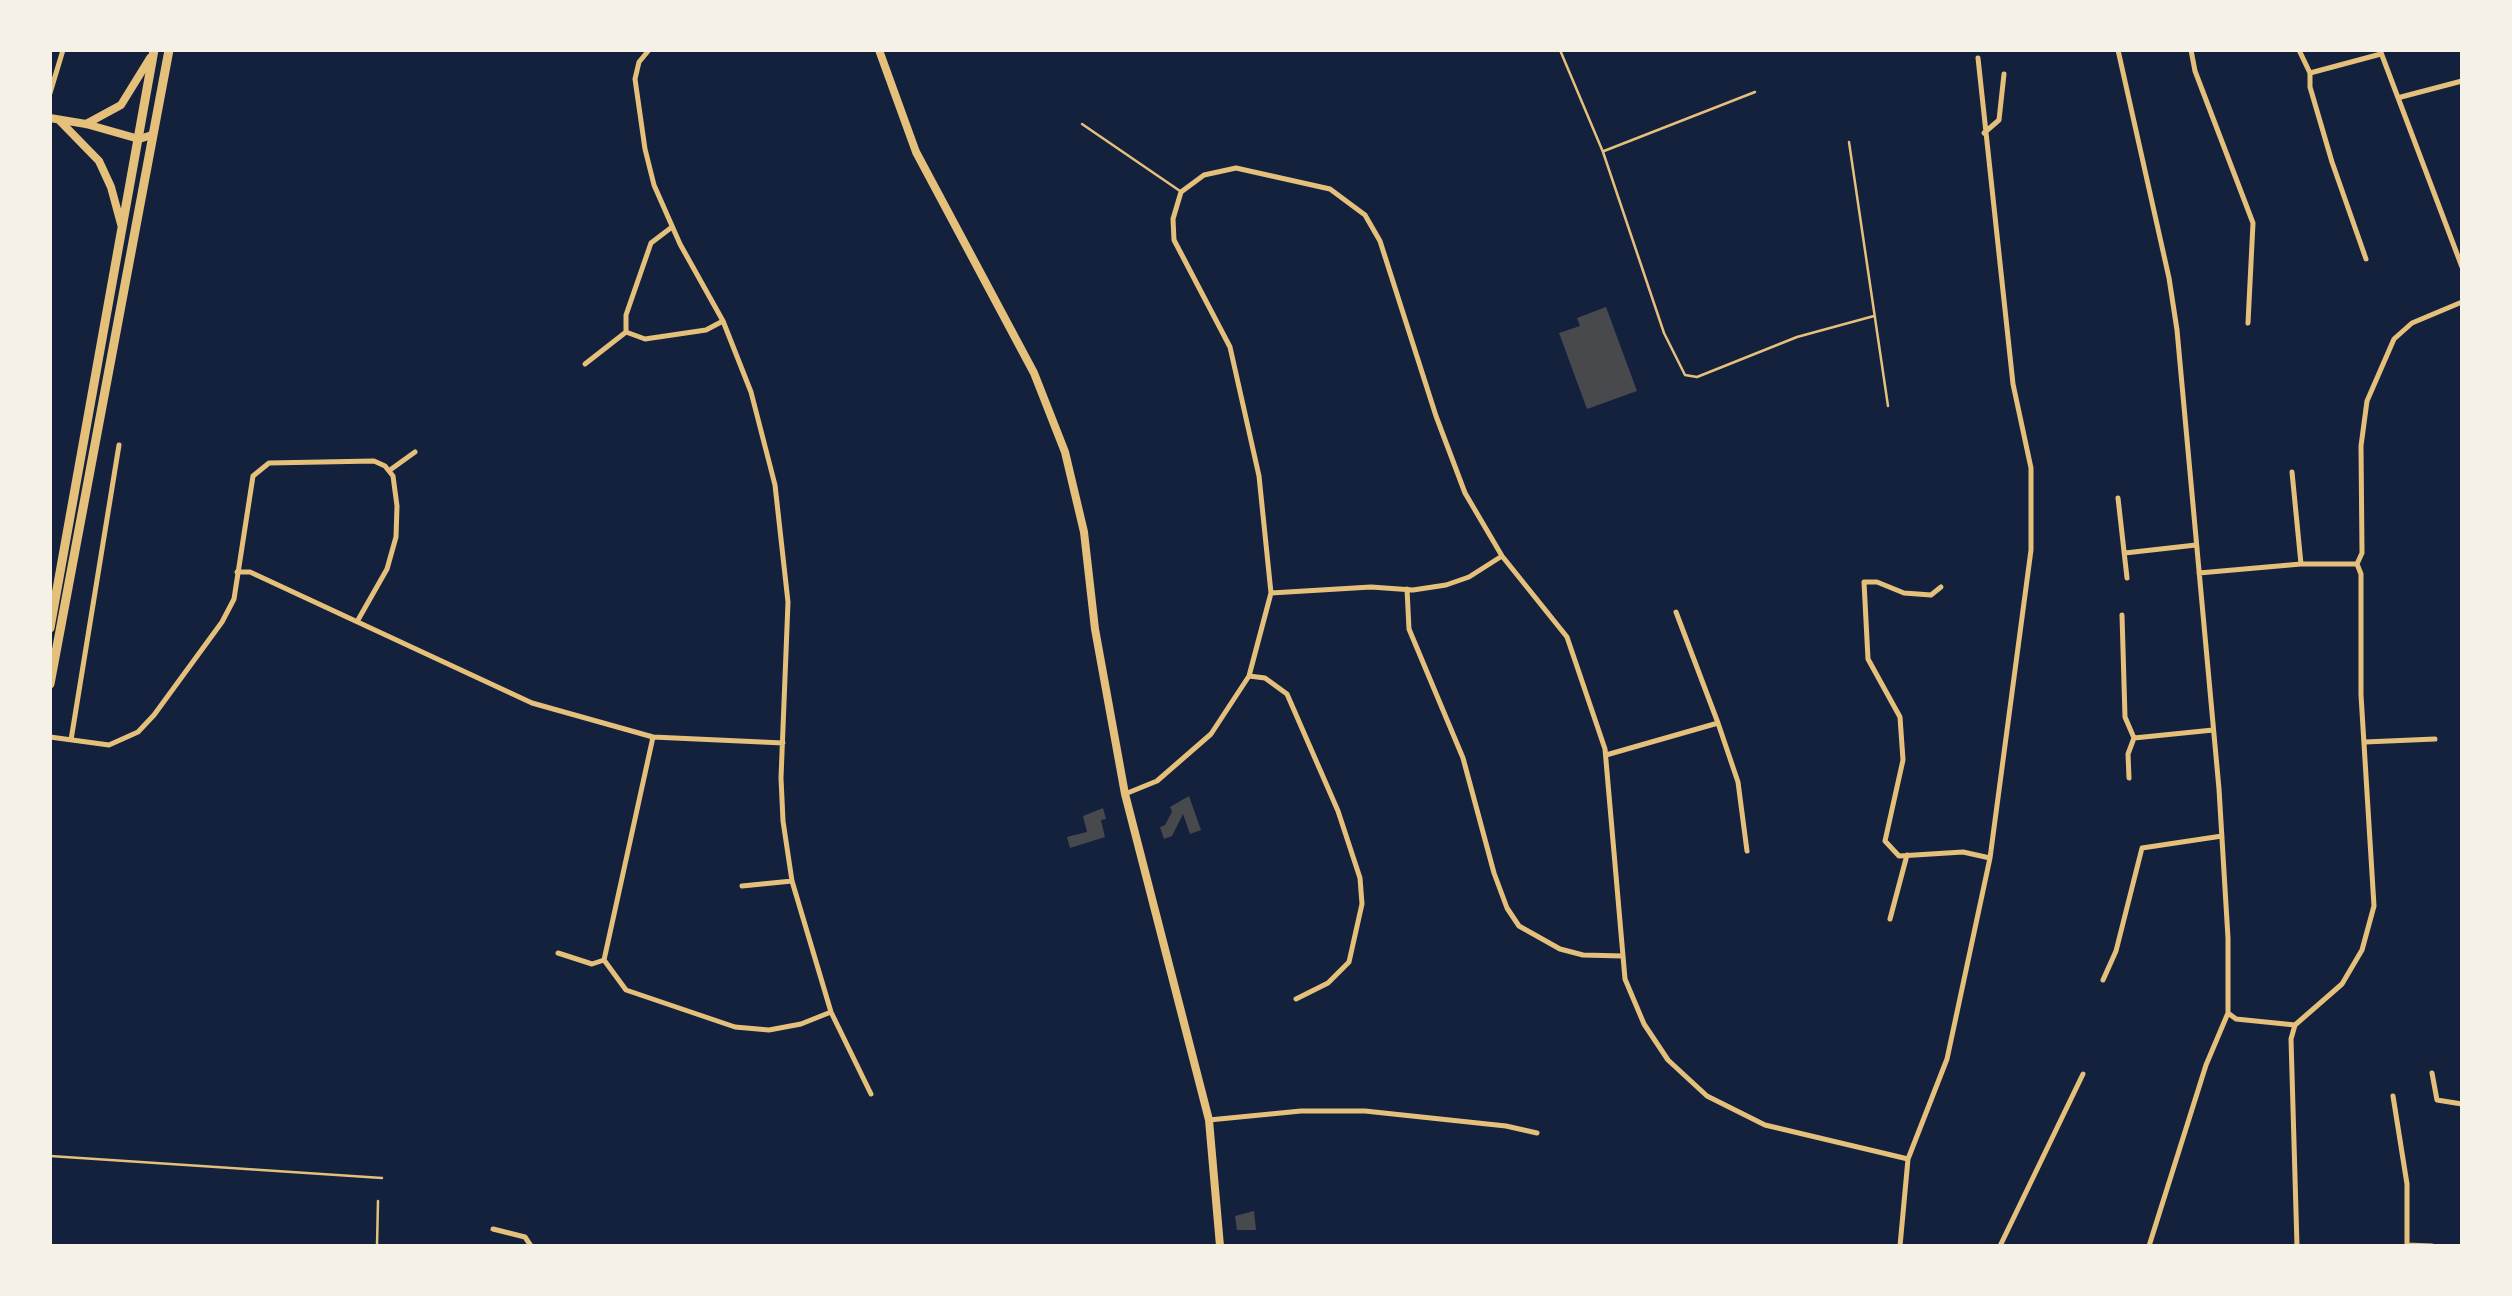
<!DOCTYPE html>
<html>
<head>
<meta charset="utf-8">
<style>
  body { margin:0 }
  #map { position:relative; width:2512px; height:1296px; overflow:hidden; background:#14213d; font-family:"Alegreya Sans",sans-serif }
  canvas { display:block }
  .frame { position:absolute; inset:0; border:52px solid #f6f1e7; pointer-events:none }
</style>
</head>
<body>
<div id="map">
<canvas width="2512" height="1296"></canvas>
<div class="frame"></div>
</div>
<script>
const ctx = document.querySelector('canvas').getContext('2d');
ctx.lineJoin = 'round';
function fill(path, color) { ctx.fillStyle = color; ctx.fill(path, 'evenodd'); }
const toPath = rows => new Path2D(rows.map(r => 'M' + r).join(''));
function strokePath(path, color, width, dash) { ctx.strokeStyle = color; ctx.lineWidth = width; ctx.lineCap = dash ? 'butt' : 'round'; ctx.setLineDash(dash || []); ctx.stroke(path); }
fill(toPath([
  [1606,307,1637,391,1587,409,1559,333,1580,326,1577,318],
  [1189,796,1201,830,1190,834,1183,814,1172,836,1164,839,1160,827,1165,825,1172,812,1170,807],
  [1103,808,1106,819,1101,820,1105,837,1070,848,1067,837,1087,832,1083,816],
  [1254,1211,1256,1230,1237,1230,1235,1216]
]), '#48494c');
strokePath(toPath([
  [1560,50,1603,152,1664,333,1685,375,1697,377,1797,337,1874,316],
  [1082,124,1180,191],
  [1849,142,1888,406],
  [1604,151,1755,92],
  [50,1156,382,1178],
  [377,1246,378,1201]
]), '#e5c07b', 2.5);
strokePath(toPath([
  [649,50,639,62,635,79,645,149,654,185,680,244,723,321,751,392,775,485,788,602,781,778,783,821,792,881,831,1012,871,1094],
  [2118,50,2169,278,2177,330,2219,789,2228,938,2228,1013,2206,1065,2149,1246],
  [2191,50,2195,71,2253,223,2248,323],
  [2299,50,2310,73,2310,87,2332,162,2366,259],
  [2380,50,2462,267],
  [2310,73,2381,54],
  [50,93,63,50],
  [2401,97,2462,81],
  [1984,133,1999,120,2004,74],
  [626,332,626,315,651,243,672,227],
  [585,364,626,332,645,339,706,330,723,321],
  [390,470,415,452],
  [2292,472,2301,564],
  [2118,498,2127,578],
  [2125,553,2196,545],
  [237,572,250,572,532,703,653,737,783,743],
  [2199,573,2301,564,2355,564],
  [1941,587,1931,595,1904,593,1877,582,1864,582,1868,659,1900,717,1903,760,1885,841,1899,856,1963,852,1990,858],
  [1407,589,1409,629,1463,758,1494,873,1507,908,1519,926,1560,949,1583,955,1623,956],
  [1271,593,1371,587,1413,590,1446,585,1469,577,1502,556],
  [1676,612,1718,723],
  [2122,615,2125,717,2134,738,2128,754,2129,778],
  [1249,676,1265,678,1287,694,1338,811,1360,878,1362,904,1349,962,1328,983,1296,999],
  [50,737,109,745,138,732,154,715,222,622,234,599,253,476,269,463,374,461,385,466,393,476,397,506,396,537,387,569,358,620],
  [653,737,604,960,626,990,735,1027,769,1030,801,1024,831,1012],
  [2134,738,2213,730],
  [71,740,119,445],
  [2365,742,2435,739],
  [1606,755,1718,723,1738,782,1747,851],
  [1125,794,1157,781,1211,734,1249,676,1271,593,1259,476,1230,347,1174,240,1173,219,1181,192,1204,175,1236,168,1330,189,1365,215,1380,241,1436,416,1465,493,1502,556,1567,637,1605,749,1625,979,1644,1024,1668,1060,1707,1096,1765,1125,1908,1159],
  [742,886,792,881],
  [1890,919,1907,855],
  [558,953,592,964,604,960],
  [2103,980,2116,951,2142,848,2222,836],
  [2228,1013,2236,1019,2295,1025],
  [2432,1073,2437,1100,2462,1104],
  [2393,1096,2407,1184,2407,1246],
  [1209,1120,1301,1111,1365,1111,1506,1126,1537,1133],
  [493,1229,525,1237,531,1246],
  [2407,1245,2432,1246],
  [1900,1246,1908,1159,1947,1059,1990,858,2031,550,2031,468,2013,384,1978,58],
  [2000,1246,2083,1074],
  [2297,1246,2291,1039,2295,1025,2342,984,2362,950,2374,906,2361,695,2361,574,2357,564,2362,553,2361,446,2367,401,2394,339,2412,323,2462,302]
]), '#e5c07b', 5);
strokePath(toPath([
  [879,50,916,152,1034,373,1065,452,1084,532,1095,629,1125,794,1209,1120,1220,1246],
  [50,118,86,124,139,139,152,135],
  [59,120,99,161,111,187,121,224],
  [86,124,121,105,150,58]
]), '#e5c07b', 8);
strokePath(toPath([
  [50,628,154,50],
  [50,684,169,50]
]), '#e5c07b', 9);
</script>
</body>
</html>
